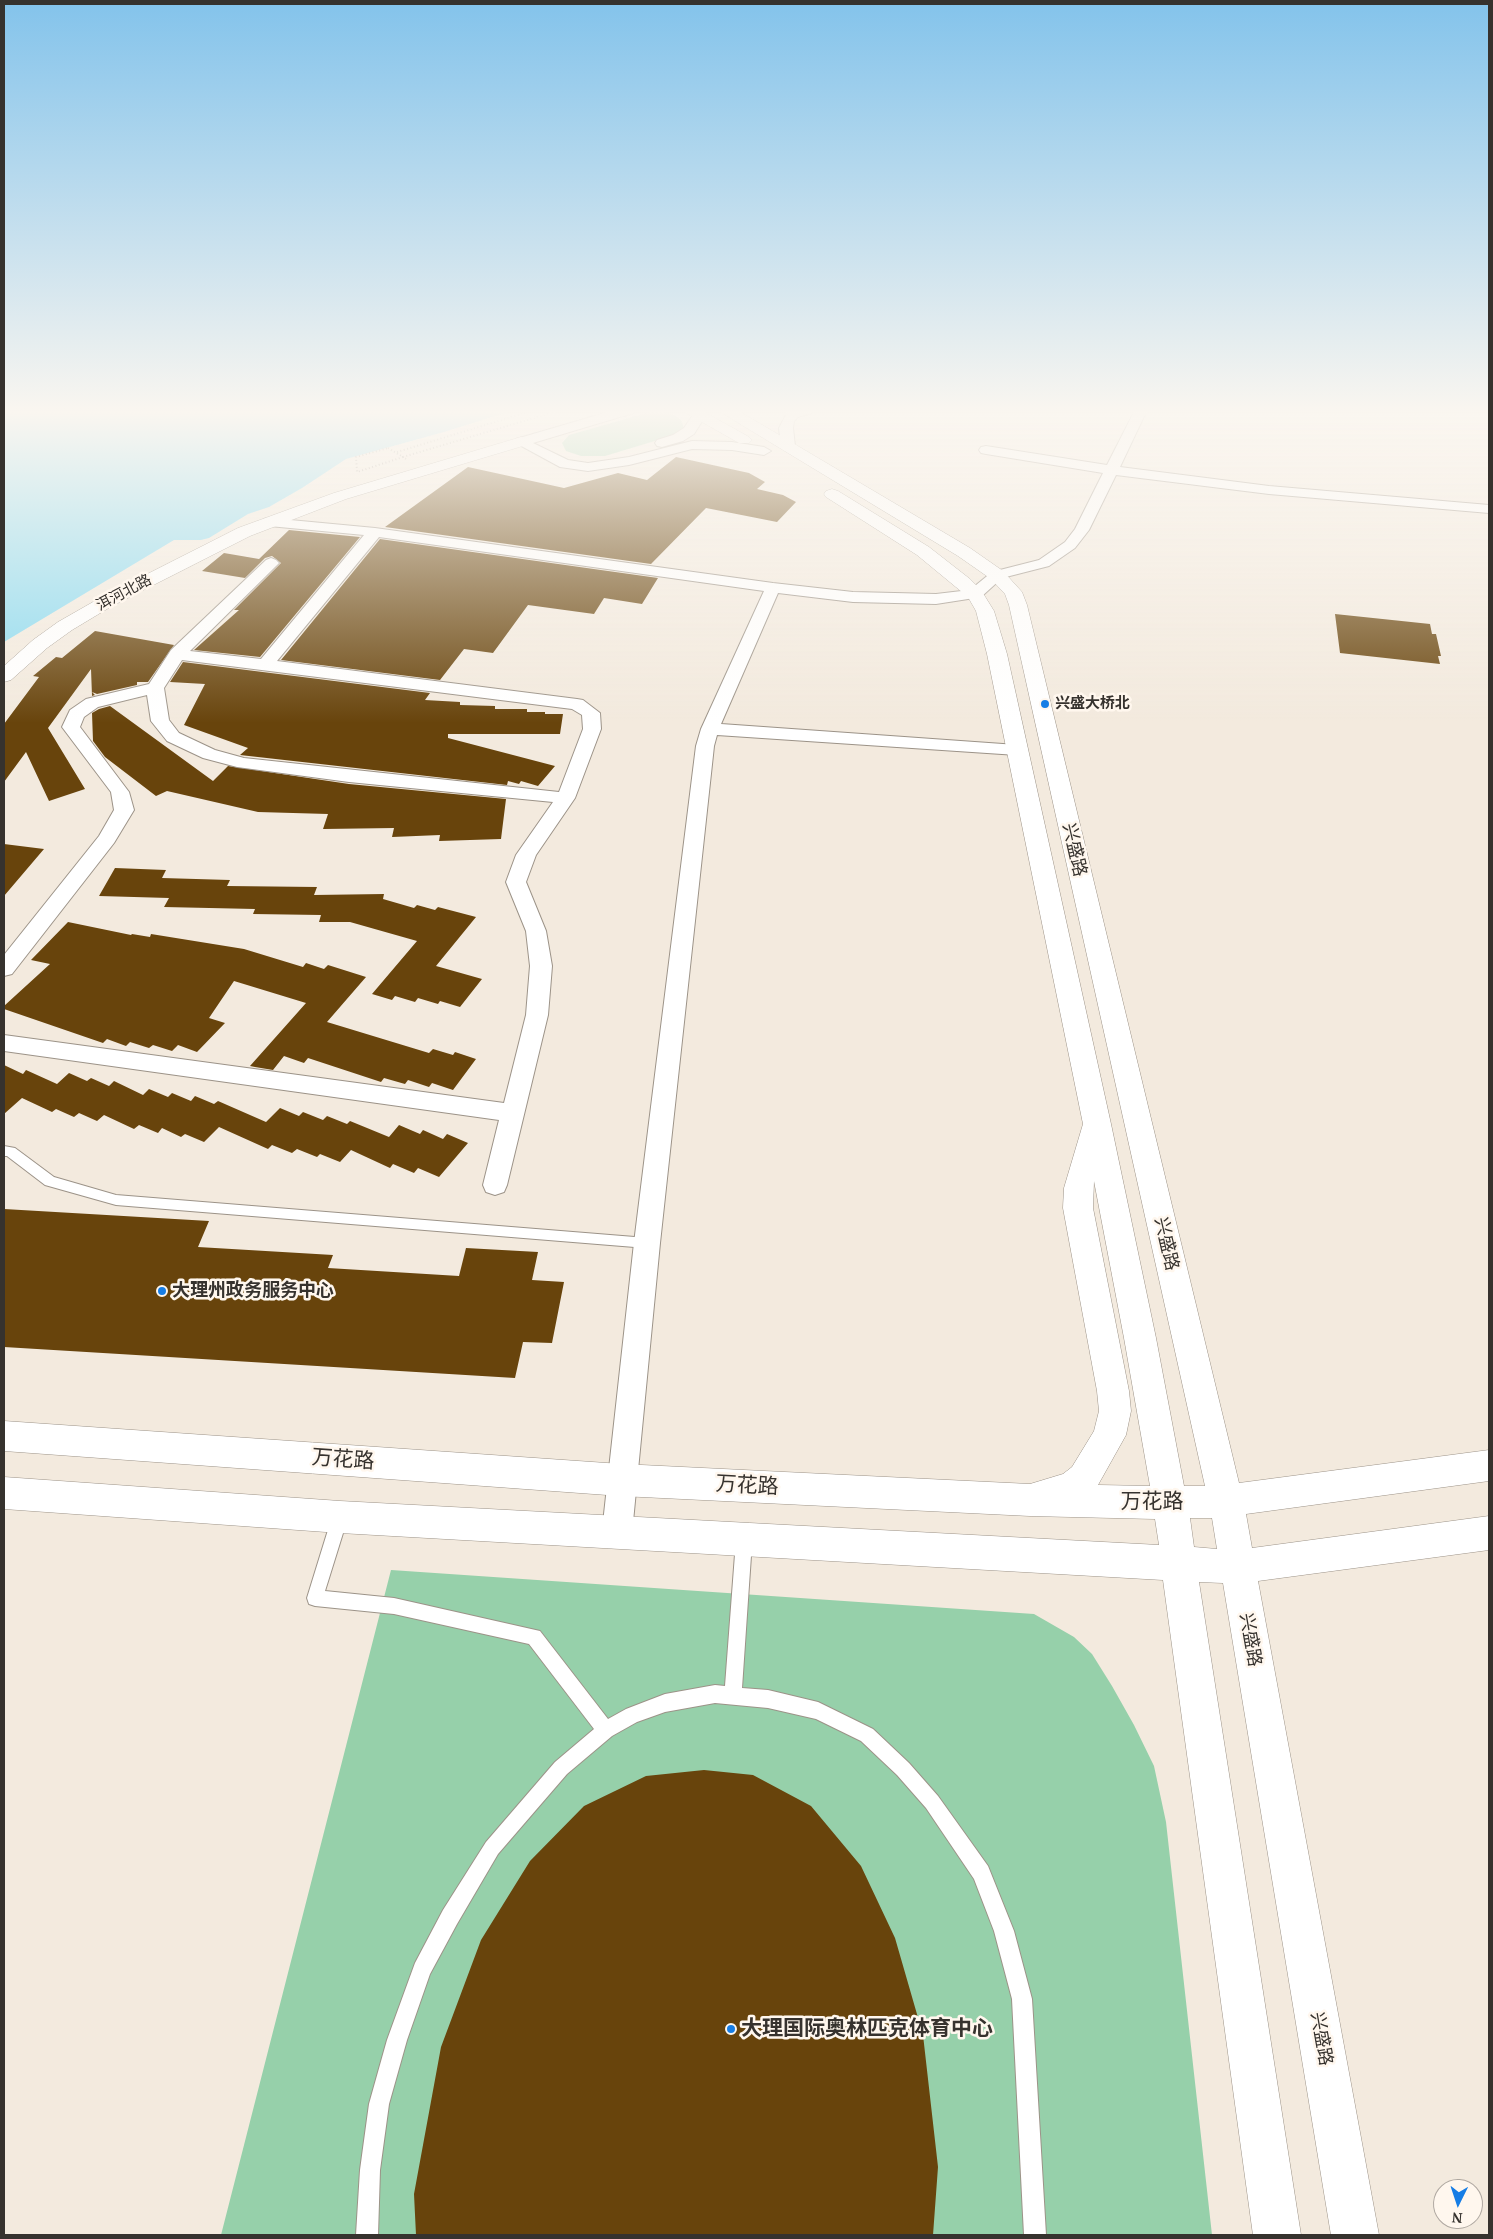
<!DOCTYPE html>
<html>
<head>
<meta charset="utf-8">
<style>
  body { margin:0 }
  #map { position:relative; width:1493px; height:2239px; overflow:hidden; background:#f3eade; font-family:"PT Serif",serif }
  canvas { display:block }
  .frame { position:absolute; inset:0; border:5px solid #36322e; pointer-events:none }
  .north { position:absolute; left:1433px; top:2179px; width:50px; height:50px; box-sizing:border-box; background:#fff7ee; border:1px solid #afa8a1; border-radius:50%; rotate:184deg; font-size:14px; font-weight:700; line-height:20px; text-align:center; color:#36322e }
  .north::after { content:''; display:block; margin:auto; width:18px; height:22px; background:#167de5; clip-path:polygon(50% 0,100% 100%,50% 72%,0 100%) }
</style>
</head>
<body>
<div id="map">
<canvas width="1493" height="2239"></canvas>
<div class="frame"></div>
<div class="north">N</div>
</div>
<script>
const ctx = document.querySelector('canvas').getContext('2d');
ctx.lineJoin = 'round';
function fill(path, color) { ctx.fillStyle = color; ctx.fill(path, 'evenodd'); }
const toPath = rows => new Path2D(rows.map(r => 'M' + r).join(''));
function strokePath(path, color, width, dash) { ctx.strokeStyle = color; ctx.lineWidth = width; ctx.lineCap = dash ? 'butt' : 'round'; ctx.setLineDash(dash || []); ctx.stroke(path); }
function write(font, color, halo, rows, align = 'center') {
  ctx.font = font + ' "PT Serif","Noto Sans SC",serif'; ctx.lineWidth = 5; ctx.setLineDash([]); ctx.textBaseline = 'middle'; ctx.strokeStyle = halo; ctx.fillStyle = color; for (const [text, x, y, turn = 0] of rows) {
    ctx.save(); ctx.translate(x, y); ctx.rotate((+turn || 0) * Math.PI / 180); ctx.textAlign = isNaN(turn) ? turn : align; if (halo) ctx.strokeText(text, 0, 0); ctx.fillText(text, 0, 0); ctx.restore();
  }
}
fill(toPath([
  [657,410,674,415,681,420,684,428,678,434,605,456,581,456,566,451,562,443,569,435],
  [391,1570,1034,1614,1074,1637,1092,1654,1112,1686,1134,1725,1154,1766,1166,1822,1212,2235,221,2235]
]), '#96d0aa');
fill(toPath([
  [4,410,514,410,444,432,346,459,302,488,269,507,248,514,209,538,201,540,174,540,4,642]
]), '#8bdaf0');
fill(toPath([
  [676,457,749,473,765,482,757,489,783,495,796,502,777,522,706,508,651,564,385,527,468,467,564,488,618,473,647,480],
  [289,530,360,537,260,657,194,650,239,610,234,610,281,563,272,556,265,558,245,578,202,571,224,553,259,559],
  [380,539,658,578,642,604,604,598,594,614,528,605,493,653,464,649,440,680,281,660],
  [1335,614,1430,624,1432,634,1436,634,1441,656,1438,656,1440,664,1340,653],
  [95,631,174,645,148,682,137,682,137,685,97,694,92,692,95,695,92,696,91,669,48,728,85,789,49,801,26,752,4,782,4,724,39,677,33,676,56,657,62,658],
  [183,662,430,693,425,700,460,702,460,705,495,706,495,709,527,709,527,712,545,712,545,714,563,714,560,734,448,734,448,738,555,766,538,786,521,781,519,784,508,781,507,785,240,755,248,748,184,725,205,684,170,682],
  [110,706,213,781,228,766,349,784,506,799,501,839,439,841,440,835,392,837,394,828,323,829,328,814,258,812,167,791,156,796,105,757,93,741,92,713,99,709],
  [4,844,44,849,4,896],
  [115,868,166,870,162,878,230,880,227,886,317,887,314,895,384,894,383,899,414,908,417,905,435,910,438,907,476,917,436,966,482,979,460,1007,440,1001,438,1004,418,998,415,1002,395,996,392,1000,372,994,417,941,350,922,319,922,321,915,253,914,255,909,164,907,169,898,99,896],
  [68,922,131,935,132,934,150,937,151,934,244,949,303,967,306,963,324,969,328,965,366,977,327,1022,429,1053,433,1049,453,1055,455,1052,476,1059,453,1090,432,1083,429,1087,408,1080,405,1084,384,1078,381,1082,308,1058,304,1063,284,1056,273,1070,255,1067,250,1066,306,1003,234,981,209,1018,225,1023,197,1052,178,1045,172,1051,153,1045,149,1048,130,1042,126,1046,107,1039,103,1043,4,1009,4,1006,50,964,31,960],
  [4,1065,23,1074,26,1070,57,1084,69,1073,87,1081,91,1078,109,1086,114,1081,143,1095,149,1089,168,1097,172,1093,191,1101,195,1096,214,1104,218,1101,266,1122,280,1108,299,1116,303,1112,323,1120,327,1116,347,1124,350,1121,389,1137,399,1125,420,1134,423,1130,443,1139,447,1134,468,1143,439,1177,418,1168,414,1173,393,1164,390,1168,351,1150,340,1162,320,1154,317,1157,297,1149,292,1153,272,1145,268,1149,219,1127,204,1142,185,1134,181,1137,162,1128,158,1133,139,1125,134,1129,104,1115,97,1121,79,1113,74,1117,56,1109,52,1112,22,1098,4,1114],
  [4,1209,209,1221,198,1247,333,1255,328,1268,459,1276,466,1248,538,1252,532,1280,564,1282,552,1343,523,1342,515,1378,4,1347],
  [704,1770,753,1775,811,1806,861,1866,895,1938,923,2035,938,2167,933,2235,416,2235,414,2194,441,2047,481,1940,530,1861,584,1806,646,1776]
]), '#68440c');
const service = toPath([
  [4,1146,15,1148,54,1177,116,1195,647,1238,652,1239,654,1243,652,1247,647,1248,116,1205,45,1185,7,1156,4,1156,4,1146],
  [340,1510,346,1512,348,1517,325,1591,394,1598,540,1631,608,1719,626,1709,665,1694,715,1685,725,1686,736,1541,738,1536,744,1533,750,1536,752,1541,742,1688,768,1690,818,1702,873,1729,909,1763,938,1796,988,1866,1014,1931,1032,1999,1046,2235,1024,2235,1012,1999,994,1931,974,1879,926,1808,897,1775,861,1741,816,1719,768,1708,715,1703,665,1712,637,1722,612,1736,567,1774,498,1854,457,1924,430,1974,407,2040,389,2104,380,2170,378,2235,356,2235,360,2170,369,2104,387,2040,415,1963,443,1910,486,1842,555,1762,594,1729,529,1644,394,1614,315,1606,309,1604,307,1598,332,1517,334,1512,340,1510]
]);
const minor = toPath([
  [615,410,634,410,633,413,533,443,568,460,588,463,629,457,692,441,732,442,764,447,771,451,764,455,732,450,692,449,629,465,588,471,560,467,514,442,516,439,615,410],
  [793,410,812,410,811,413,798,417,794,421,793,428,795,446,788,450,781,446,779,428,788,411,793,410],
  [1135,410,1147,410,1120,467,1269,486,1489,505,1489,513,1269,494,1116,475,1089,530,1075,548,1049,566,1002,578,981,597,936,604,853,602,778,593,721,724,1017,745,1023,746,1026,750,1023,754,1017,755,717,735,714,746,660,1243,632,1532,628,1542,617,1546,606,1542,602,1532,634,1243,696,746,701,729,764,591,379,537,277,661,577,699,583,700,600,713,601,729,575,798,536,855,526,882,546,931,552,966,548,1015,507,1185,504,1192,495,1195,486,1192,483,1185,499,1120,4,1051,4,1035,504,1103,526,1015,530,966,526,931,506,882,516,855,553,802,349,782,237,767,203,758,167,741,151,721,147,695,98,707,84,717,80,727,129,792,134,810,114,843,12,974,4,976,4,955,99,836,114,810,111,792,62,727,70,710,86,699,149,684,171,650,266,560,271,558,276,560,279,563,276,566,190,651,261,659,364,535,269,526,264,525,262,522,264,519,269,518,375,528,773,583,853,592,936,594,970,590,992,572,1039,560,1065,542,1075,529,1103,473,986,454,981,453,979,450,981,447,986,446,1107,465,1135,410],
  [182,660,572,709,582,715,583,729,559,792,244,758,215,750,179,733,169,720,164,688,182,660],
  [700,411,706,415,694,434,683,441,662,447,657,446,655,443,657,440,673,435,684,428,695,412,700,411]
]);
const tertiary = toPath([
  [684,410,701,410,749,437,752,440,749,443,739,443,686,413,684,410],
  [720,410,737,410,970,548,1003,571,1022,592,1027,605,1239,1483,1489,1450,1489,1481,1246,1514,1252,1548,1489,1516,1489,1550,1258,1581,1379,2235,1331,2235,1223,1583,1199,1582,1301,2235,1253,2235,1163,1580,340,1533,4,1509,4,1477,340,1501,1159,1545,1155,1519,1030,1516,621,1496,4,1451,4,1421,621,1464,1030,1484,1063,1474,1072,1467,1094,1431,1099,1411,1097,1391,1063,1208,1064,1188,1083,1124,987,654,976,611,968,597,917,555,826,497,824,494,826,491,832,489,838,491,929,547,970,579,981,590,994,611,1007,654,1111,1124,1156,1338,1184,1486,1205,1486,1009,605,1005,594,991,579,958,556,722,413,720,410],
  [1094,1181,1124,1338,1150,1486,1098,1485,1126,1435,1131,1411,1129,1391,1093,1208,1094,1181],
  [1190,1518,1212,1518,1217,1549,1194,1547,1190,1518],
  [521,437,526,439,529,442,526,445,346,499,250,536,112,606,72,630,47,648,11,680,4,682,4,666,33,640,58,622,100,598,238,528,334,493,521,437]
]);
strokePath(service, '#9c9388', 2);
strokePath(minor, '#9c9388', 2);
strokePath(tertiary, '#9c9388', 1);
strokePath(toPath([
  [388,448,403,457,357,472,356,457,388,448],
  [397,452,534,410],
  [406,459,403,457,561,410]
]), '#a7a097', 2, [1, 2.5]);
fill(service, '#fff');
fill(minor, '#fff');
fill(tertiary, '#fff');
const sky = ctx.createLinearGradient(0, 0, 0, 723);
sky.addColorStop(0, '#83c3eb');
sky.addColorStop(0.57, '#faf6f0');
sky.addColorStop(1, '#faf6f000');
ctx.fillStyle = sky;
ctx.fillRect(0, 0, 1493, 723);
for (const [x, y, r, color] of [
  [1045,704,5,"#167de5"],
  [162,1291,5,"#167de5"],
  [731,2029,5,"#167de5"]
]) { const dot = new Path2D(); dot.arc(x, y, r, 0, 2 * Math.PI); ctx.fillStyle = color; ctx.fill(dot); strokePath(dot, '#fff7ee', 2); }
write('15px', '#36322e', '#fff7ee', [
  ["洱河北路",124,593,-28]
]);
write('bold 15px', '#36322e', '#fff7ee', [
  ["兴盛大桥北",1055,704]
], 'left');
write('18px', '#36322e', '#fff7ee', [
  ["兴盛路",1074,850,77],
  ["兴盛路",1166,1244,77],
  ["兴盛路",1250,1640,80],
  ["兴盛路",1321,2039,80]
]);
write('bold 18px', '#36322e', '#fff7ee', [
  ["大理州政务服务中心",172,1291]
], 'left');
write('21px', '#36322e', '#fff7ee', [
  ["万花路",343,1460,4],
  ["万花路",747,1486,3],
  ["万花路",1152,1502]
]);
write('bold 21px', '#36322e', '#fff7ee', [
  ["大理国际奥林匹克体育中心",741,2029]
], 'left');
</script>
</body>
</html>
